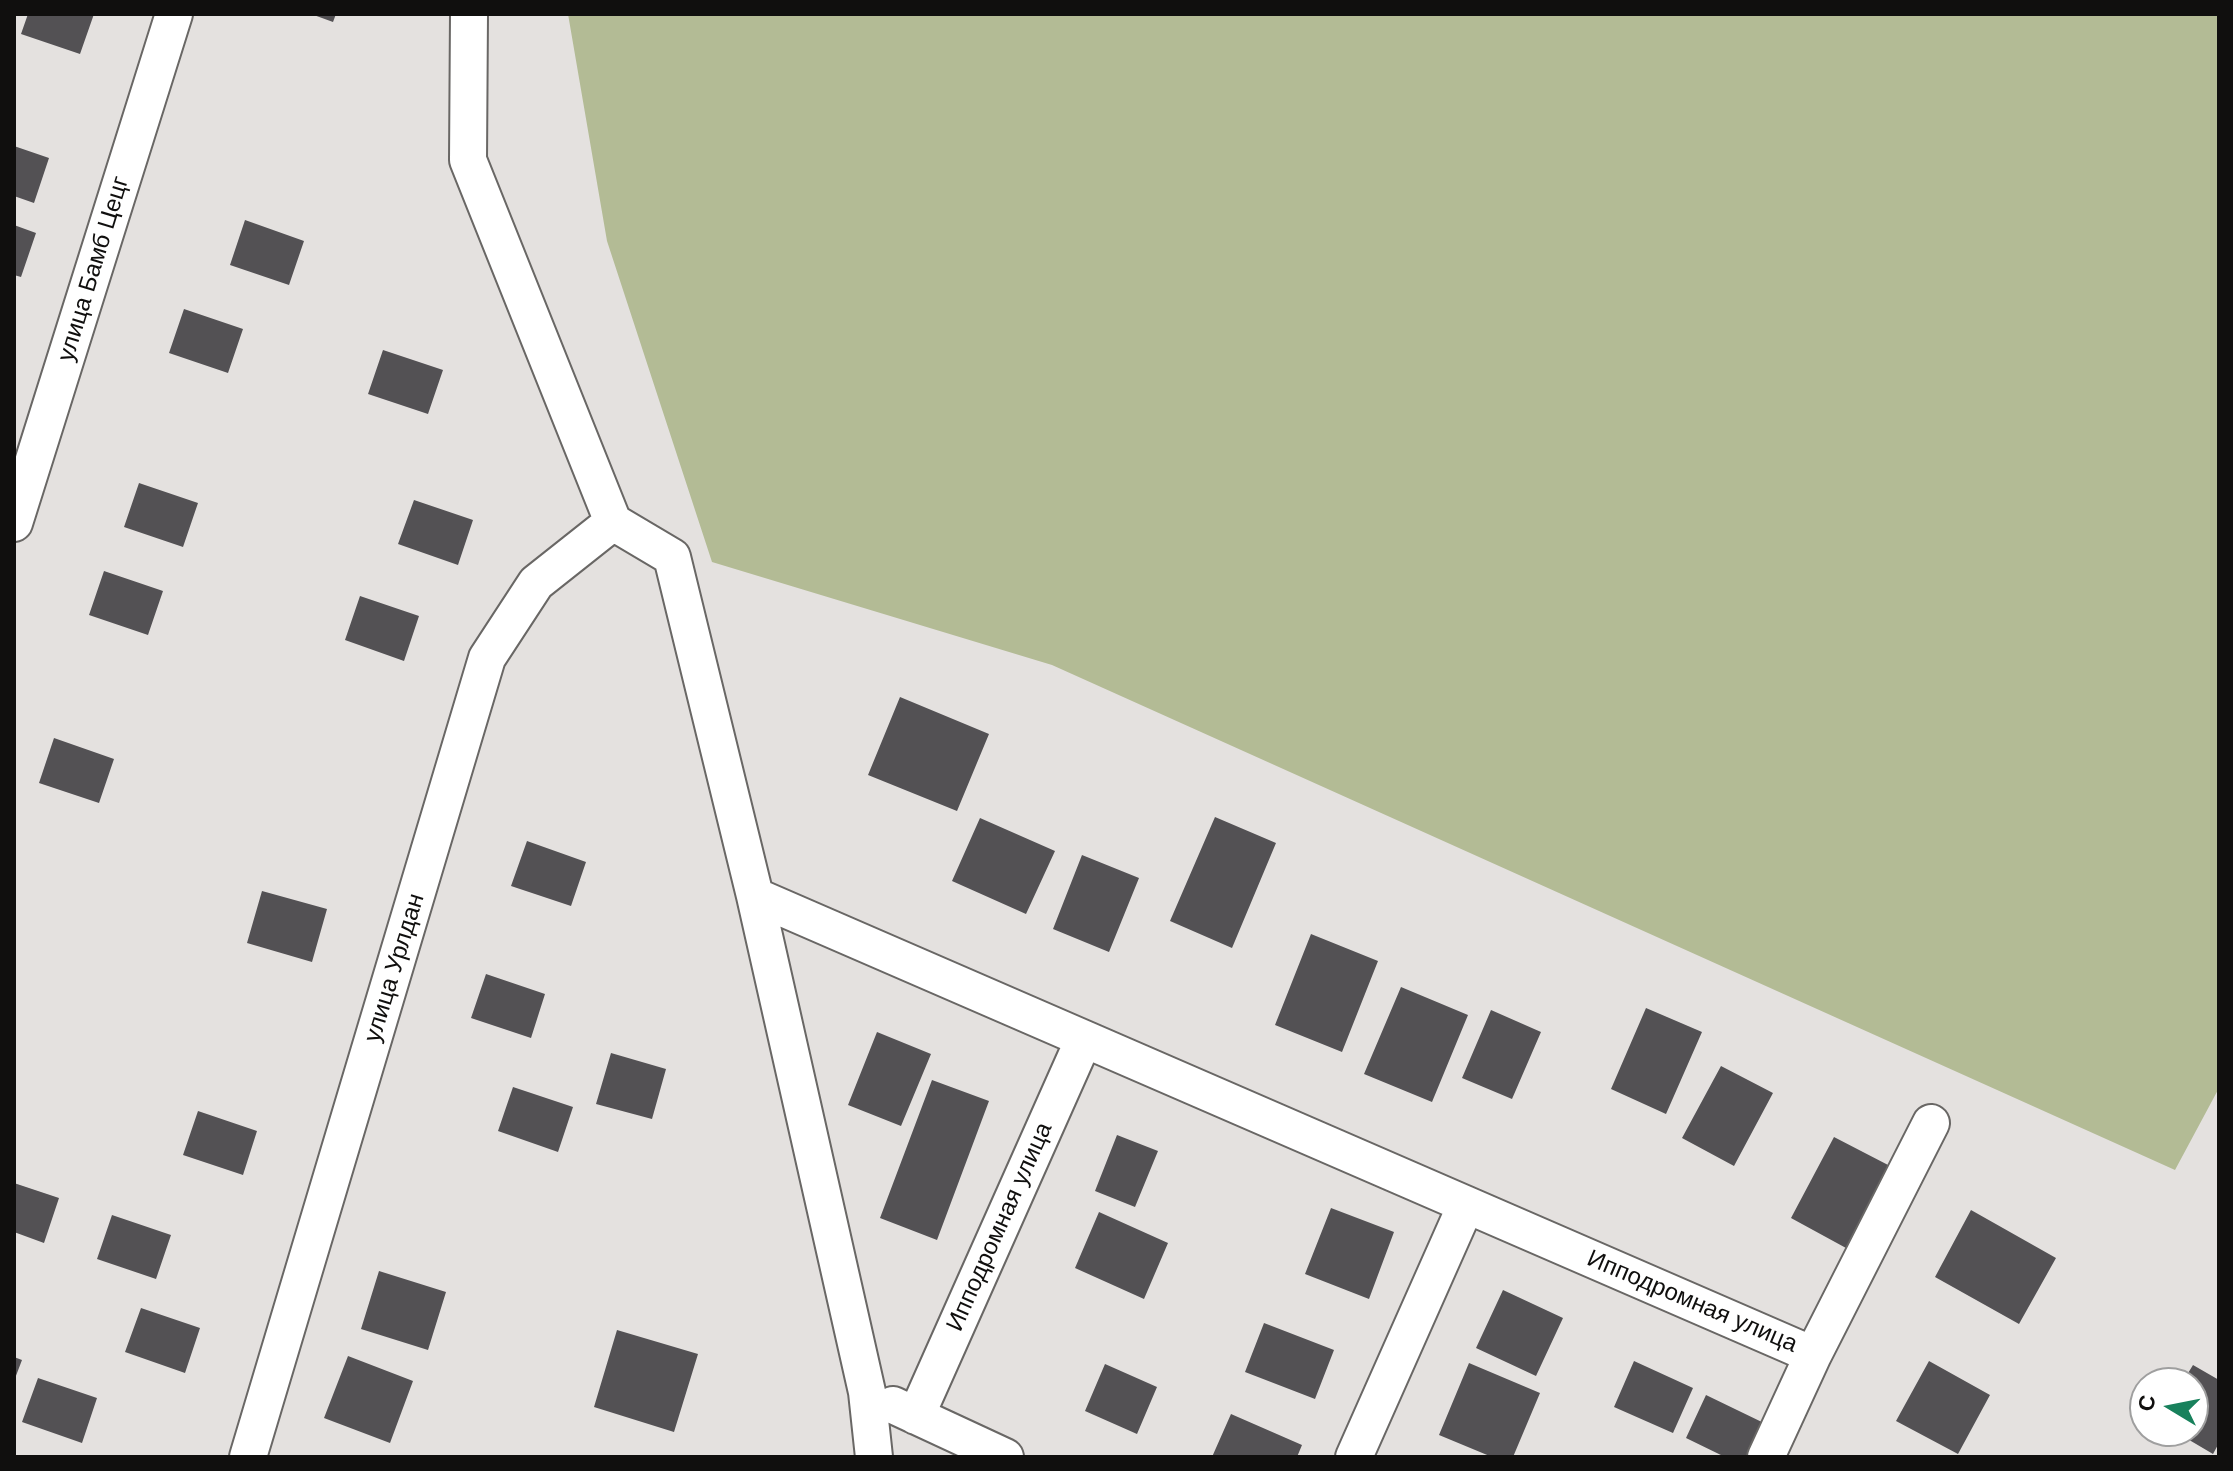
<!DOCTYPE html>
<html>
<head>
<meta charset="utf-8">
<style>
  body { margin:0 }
  #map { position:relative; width:2233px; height:1471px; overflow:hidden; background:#e4e1df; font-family:Helvetica,sans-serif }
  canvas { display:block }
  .frame { position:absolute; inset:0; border:16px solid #100f0e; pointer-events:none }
  .north { position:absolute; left:2129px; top:1367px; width:80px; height:80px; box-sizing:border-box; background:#fff; border:2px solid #9f9f9f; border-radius:50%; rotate:280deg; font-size:22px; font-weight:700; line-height:32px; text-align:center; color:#100f0e }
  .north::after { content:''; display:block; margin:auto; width:28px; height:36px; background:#18815c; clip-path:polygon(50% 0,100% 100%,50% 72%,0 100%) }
</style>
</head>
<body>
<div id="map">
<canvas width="2233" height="1471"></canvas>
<div class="frame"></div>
<div class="north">С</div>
</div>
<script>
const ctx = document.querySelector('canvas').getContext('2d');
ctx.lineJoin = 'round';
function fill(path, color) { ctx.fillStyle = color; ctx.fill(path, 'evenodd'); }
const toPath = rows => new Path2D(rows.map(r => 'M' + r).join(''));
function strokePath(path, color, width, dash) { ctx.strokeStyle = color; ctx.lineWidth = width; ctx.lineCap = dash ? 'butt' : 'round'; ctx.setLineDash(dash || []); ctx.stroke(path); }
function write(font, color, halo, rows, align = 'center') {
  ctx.font = font + ' Helvetica,sans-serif'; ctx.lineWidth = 8; ctx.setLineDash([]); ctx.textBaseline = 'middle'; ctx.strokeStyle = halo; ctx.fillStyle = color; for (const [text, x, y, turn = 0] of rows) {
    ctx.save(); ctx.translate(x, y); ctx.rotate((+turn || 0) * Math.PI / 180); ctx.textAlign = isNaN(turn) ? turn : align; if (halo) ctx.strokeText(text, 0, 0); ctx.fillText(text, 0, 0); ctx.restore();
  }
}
fill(toPath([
  [568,14,2219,14,2219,1088,2175,1170,1052,665,712,562,607,241]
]), '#b3bb95');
fill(toPath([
  [28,14,94,14,80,54,21,34],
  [311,14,336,14,333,22],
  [14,146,49,158,34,203,14,196],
  [245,220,304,241,289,285,230,265],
  [14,225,36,233,21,277,14,275],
  [184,309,243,329,228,373,169,353],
  [383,350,443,370,428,414,368,394],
  [139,483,198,503,183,547,124,527],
  [414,500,473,520,458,565,398,544],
  [104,571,163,591,148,635,89,615],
  [360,596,419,616,404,661,345,640],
  [900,697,989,734,957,811,868,775],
  [54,738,114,759,99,803,39,783],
  [1215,817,1276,843,1232,948,1170,921],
  [980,818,1055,851,1026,914,952,881],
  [527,841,586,862,571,906,511,886],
  [1082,855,1139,878,1109,952,1053,929],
  [262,891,327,909,312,962,247,943],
  [1311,934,1378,961,1342,1052,1275,1025],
  [486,974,545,994,531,1038,471,1018],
  [1401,987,1468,1015,1432,1102,1364,1074],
  [1646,1008,1702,1032,1666,1114,1611,1089],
  [1491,1010,1541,1032,1512,1099,1462,1078],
  [877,1032,931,1054,901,1126,848,1105],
  [611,1053,666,1069,652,1119,596,1104],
  [1721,1066,1773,1093,1734,1166,1682,1138],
  [932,1080,989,1101,937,1240,880,1218],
  [513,1087,573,1107,558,1152,498,1131],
  [198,1111,257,1131,243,1175,183,1155],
  [1117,1135,1158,1151,1135,1207,1095,1191],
  [1834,1137,1890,1166,1846,1248,1791,1218],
  [14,1183,59,1198,44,1243,14,1232],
  [1331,1208,1394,1232,1369,1299,1305,1274],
  [1971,1210,2056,1258,2019,1324,1935,1277],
  [1099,1212,1168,1243,1144,1299,1075,1268],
  [112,1215,171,1235,156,1279,97,1259],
  [379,1271,446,1292,428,1350,361,1329],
  [1503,1290,1563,1318,1536,1376,1476,1348],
  [141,1308,200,1328,185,1373,125,1352],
  [1264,1323,1334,1350,1315,1399,1245,1372],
  [617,1330,698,1354,674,1432,594,1407],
  [348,1356,413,1381,390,1443,324,1418],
  [14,1357,22,1360,14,1381],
  [1634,1361,1693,1388,1673,1433,1614,1407],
  [1929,1361,1990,1395,1958,1454,1896,1421],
  [1469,1363,1540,1393,1513,1457,1492,1457,1439,1435],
  [1105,1364,1157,1387,1137,1434,1085,1411],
  [2193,1365,2219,1380,2219,1443,2213,1454,2174,1431,2193,1431,2193,1383,2182,1383],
  [38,1378,97,1398,82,1443,22,1422],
  [1706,1395,1768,1425,1753,1457,1725,1457,1686,1438],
  [1231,1414,1302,1445,1297,1457,1212,1457]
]), '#535154');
const minor = toPath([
  [469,14,468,160,613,522,672,557,755,896,867,1392,874,1457],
  [14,523,174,14],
  [755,896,1813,1355],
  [893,1405,1005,1457],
  [916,1416,1084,1039],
  [248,1457,487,658,536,583,613,522],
  [1354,1457,1466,1205],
  [1766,1457,1813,1355,1931,1123]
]);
strokePath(minor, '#696765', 40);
strokePath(minor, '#fff', 36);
write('24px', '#100f0e', '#fff', [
  ["улица Бамб Цецг",94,269,-73],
  ["улица Урлдан",395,968,-73],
  ["Ипподромная улица",1000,1227,-66],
  ["Ипподромная улица",1692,1302,23]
]);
</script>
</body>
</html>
